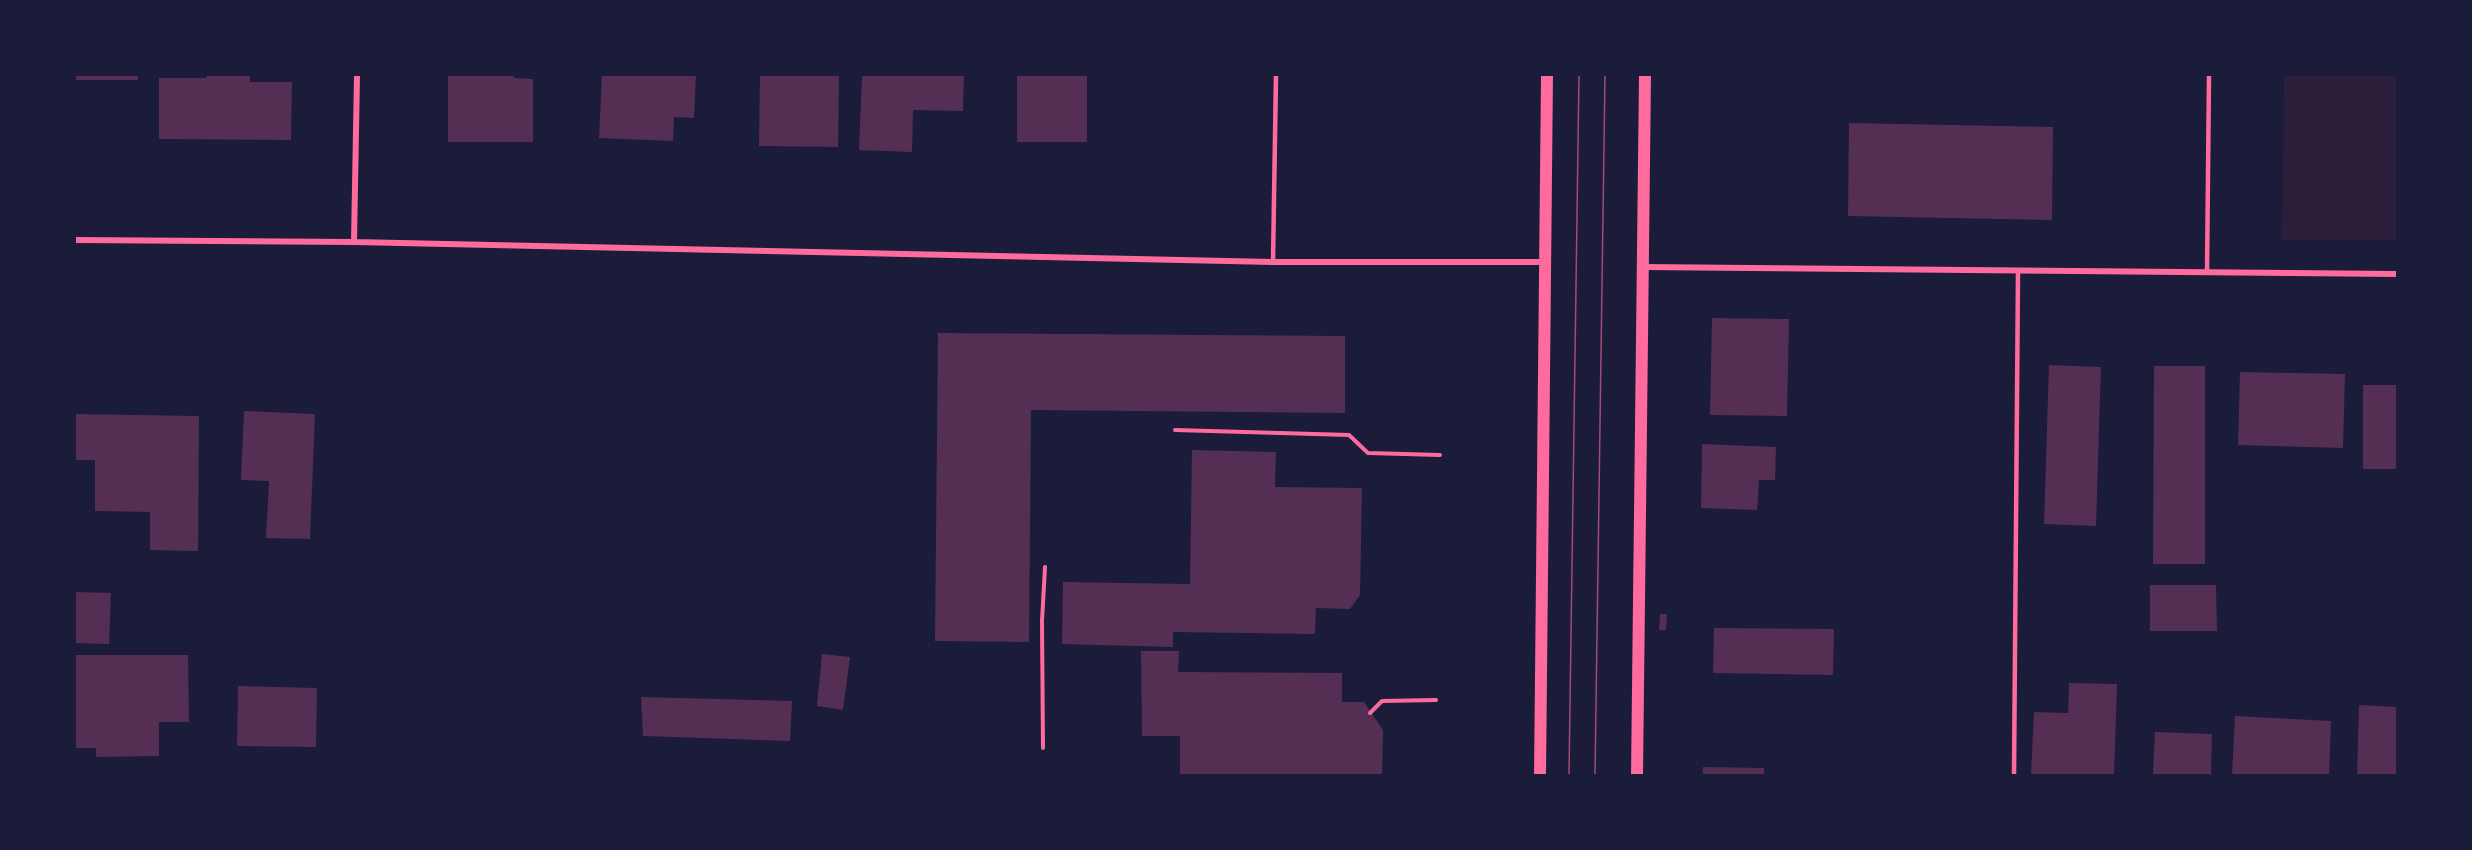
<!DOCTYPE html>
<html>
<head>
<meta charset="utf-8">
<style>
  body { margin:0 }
  #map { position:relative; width:2472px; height:850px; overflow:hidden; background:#1b1b3a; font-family:"Nunito Sans",sans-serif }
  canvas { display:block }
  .frame { position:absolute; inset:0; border:76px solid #1b1b3a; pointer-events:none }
</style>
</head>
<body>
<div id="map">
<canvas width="2472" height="850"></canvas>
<div class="frame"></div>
</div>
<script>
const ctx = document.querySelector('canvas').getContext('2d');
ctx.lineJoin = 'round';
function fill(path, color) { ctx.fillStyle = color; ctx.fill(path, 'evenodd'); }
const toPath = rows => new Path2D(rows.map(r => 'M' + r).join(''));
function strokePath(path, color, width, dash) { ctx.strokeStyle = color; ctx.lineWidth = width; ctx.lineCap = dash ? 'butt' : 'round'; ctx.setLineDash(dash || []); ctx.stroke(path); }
fill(toPath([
  [2284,75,2397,75,2397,240,2282,240]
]), '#2a1e3b');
fill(toPath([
  [75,75,138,75,138,80,75,80],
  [207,75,250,75,250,82,292,82,291,140,159,139,159,78,206,78],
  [448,75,514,75,514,78,533,79,533,142,448,142],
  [602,75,696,75,694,118,674,117,673,141,599,138],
  [760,75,839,75,838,147,759,146],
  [862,75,964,75,963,111,913,110,912,152,859,150],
  [1017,75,1087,75,1087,142,1017,142],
  [1849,123,2053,127,2052,220,1848,216],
  [1712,318,1789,319,1787,416,1710,415],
  [938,333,1345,336,1345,413,1031,410,1029,642,935,641],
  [2049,365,2101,367,2096,526,2044,524],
  [2154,366,2205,366,2205,564,2153,564],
  [2240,372,2345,374,2343,448,2238,445],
  [2363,385,2397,385,2397,469,2363,469],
  [244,411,315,414,310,539,266,538,269,481,241,480],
  [75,414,199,416,198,551,150,550,150,512,95,511,95,460,75,460],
  [1702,444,1776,447,1775,480,1759,480,1757,510,1701,508],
  [1192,450,1276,452,1275,487,1362,488,1360,595,1350,609,1316,608,1315,634,1173,632,1173,647,1062,644,1063,582,1190,584],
  [2150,585,2216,585,2217,631,2150,631],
  [75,592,111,593,109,644,75,643],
  [1660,614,1667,614,1666,630,1659,630],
  [1714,628,1834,629,1833,675,1713,673],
  [1141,651,1179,651,1178,672,1342,673,1342,702,1364,702,1383,730,1382,775,1180,775,1180,736,1142,736],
  [822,654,850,657,843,710,817,706],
  [75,655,188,655,189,722,159,722,159,756,96,757,96,748,75,748],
  [2069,683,2117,684,2114,775,2031,775,2034,712,2068,713],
  [238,686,317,688,316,747,237,746],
  [641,697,792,701,790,741,643,736],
  [2359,705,2397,707,2397,775,2357,775],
  [2235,716,2331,721,2329,775,2232,775],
  [2155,732,2212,734,2211,775,2153,775],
  [1703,767,1764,768,1764,775,1703,775]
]), '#542f53');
strokePath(toPath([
  [1175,430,1349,435,1368,453,1440,455],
  [1370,713,1382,701,1436,700],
  [1043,748,1042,621,1045,567]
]), '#ff6b9d', 4);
strokePath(toPath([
  [1273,262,1276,75],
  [2207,272,2209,75],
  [2014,775,2018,272]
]), '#ff6b9d', 4.5);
strokePath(toPath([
  [75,240,354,242,1273,262,1544,262],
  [354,242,357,75],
  [1643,267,2397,274]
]), '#ff6b9d', 6);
strokePath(toPath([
  [1540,775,1547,75],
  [1637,775,1645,75]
]), '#ff6b9d', 12);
strokePath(toPath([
  [1569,775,1579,75],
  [1595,775,1605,75]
]), '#a44b75', 1.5);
</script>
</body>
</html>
